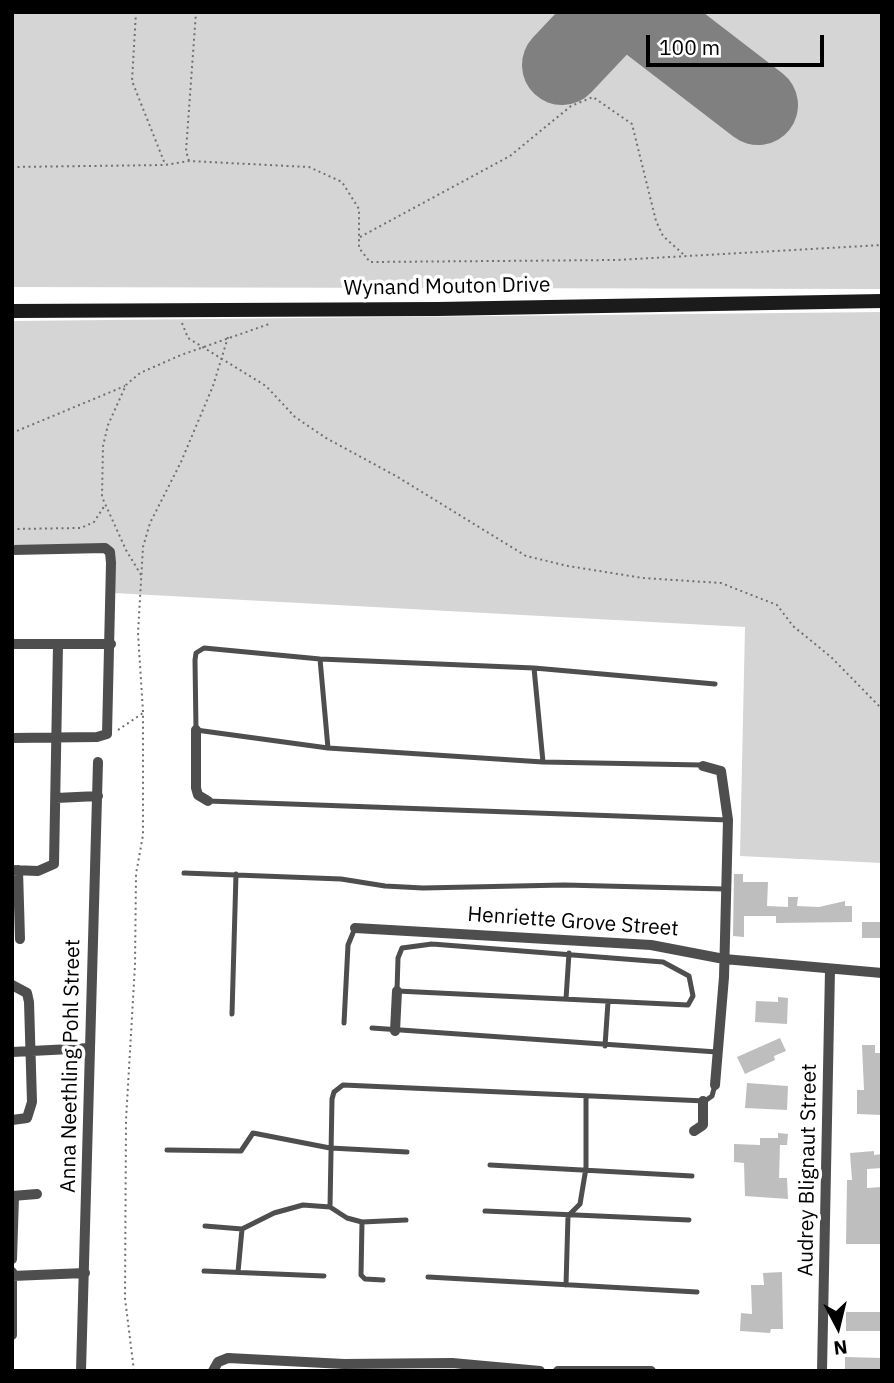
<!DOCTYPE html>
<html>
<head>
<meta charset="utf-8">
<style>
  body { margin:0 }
  #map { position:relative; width:894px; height:1383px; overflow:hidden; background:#fff; font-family:"IBM Plex Sans",sans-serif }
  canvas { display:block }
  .frame { position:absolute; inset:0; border:14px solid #000; pointer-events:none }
  .north { position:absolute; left:803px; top:1292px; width:70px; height:70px; -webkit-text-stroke:5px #fff; paint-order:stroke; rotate:173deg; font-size:19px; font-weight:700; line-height:28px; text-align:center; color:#000 }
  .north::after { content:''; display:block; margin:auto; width:24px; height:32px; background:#000; clip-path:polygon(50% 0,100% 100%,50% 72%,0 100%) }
  .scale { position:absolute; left:646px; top:35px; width:178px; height:32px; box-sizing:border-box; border:4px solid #000; border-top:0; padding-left:9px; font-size:21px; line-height:24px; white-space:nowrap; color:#000; -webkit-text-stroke:5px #fff; paint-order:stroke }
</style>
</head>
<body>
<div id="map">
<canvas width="894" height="1383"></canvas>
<div class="frame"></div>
<div class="north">N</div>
<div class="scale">100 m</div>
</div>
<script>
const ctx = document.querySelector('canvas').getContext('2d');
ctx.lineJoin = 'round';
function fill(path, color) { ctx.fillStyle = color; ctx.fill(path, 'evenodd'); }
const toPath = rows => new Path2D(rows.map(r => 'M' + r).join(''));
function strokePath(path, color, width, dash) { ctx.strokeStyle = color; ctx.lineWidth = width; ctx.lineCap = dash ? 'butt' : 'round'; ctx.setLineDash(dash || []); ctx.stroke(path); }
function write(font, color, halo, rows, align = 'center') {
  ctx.font = font + ' "IBM Plex Sans",sans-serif'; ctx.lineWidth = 7; ctx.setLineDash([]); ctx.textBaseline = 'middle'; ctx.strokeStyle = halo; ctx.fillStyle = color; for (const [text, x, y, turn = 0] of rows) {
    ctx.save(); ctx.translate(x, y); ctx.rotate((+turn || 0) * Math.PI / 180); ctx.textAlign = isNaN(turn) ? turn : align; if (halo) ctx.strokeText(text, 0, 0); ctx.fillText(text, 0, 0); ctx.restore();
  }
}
fill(toPath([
  [12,12,882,12,882,289,12,287],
  [882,312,882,863,740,856,745,627,114,593,113,548,12,549,12,321]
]), '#d5d5d5');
strokePath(toPath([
  [637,12,758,105],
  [562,65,612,12]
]), '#808080', 80);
fill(toPath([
  [734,874,743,874,743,882,768,882,767,906,788,907,788,897,798,897,797,906,819,907,845,901,845,906,852,906,852,922,776,923,776,916,744,916,744,937,733,936],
  [862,922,882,922,882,938,862,938],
  [778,997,788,998,787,1024,755,1022,756,1001,778,1002],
  [780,1038,786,1051,774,1056,775,1060,745,1074,737,1057],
  [862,1045,875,1045,875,1053,882,1053,882,1115,857,1114,857,1090,864,1090],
  [747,1083,788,1086,787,1110,745,1108],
  [778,1133,788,1134,787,1145,780,1145,779,1178,787,1178,788,1199,745,1196,744,1163,734,1162,734,1144,760,1145,760,1138,778,1138],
  [874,1151,874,1155,882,1154,882,1168,867,1169,867,1188,882,1187,881,1244,846,1244,847,1180,852,1180,850,1153],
  [782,1272,783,1329,771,1329,770,1333,740,1331,741,1313,752,1314,751,1285,764,1285,763,1273],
  [846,1312,881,1312,882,1331,846,1331],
  [845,1357,882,1358,882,1371,845,1371]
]), '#bebebe');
strokePath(toPath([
  [136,12,132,81,165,164],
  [189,161,186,151,196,12],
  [12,167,165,165,189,161,309,167,342,182,359,209,359,248,370,262,617,260,882,245],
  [360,237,510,156,571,106,593,97,632,124,656,221,663,236,683,254],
  [182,323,188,338,266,386,295,417,326,438,396,476,526,556,568,566,643,578,721,583,777,605,793,626,831,657,882,709],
  [12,433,125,386],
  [12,529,81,528,94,522,105,505],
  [141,575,126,550,102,497,103,446,108,425,126,385,140,373,181,355,269,324],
  [143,712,138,633,143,547,150,523,181,462,213,386,228,337],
  [118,730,143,713,143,835,136,874,135,965,126,1120,125,1298,134,1371]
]), '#707070', 2, [2, 3.5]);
strokePath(toPath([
  [320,659,328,748],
  [534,668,543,762],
  [702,765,543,762,328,748,196,730,195,660,196,653,204,648,320,659,534,668,715,684],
  [208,801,728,820],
  [184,873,341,879,385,886,423,888,564,885,725,889],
  [432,944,663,962,689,976,693,996,688,1005,397,991,398,958,402,948,432,944],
  [566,999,569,953],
  [232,1014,236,874],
  [344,1023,348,945,355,928],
  [372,1028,717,1052],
  [605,1046,608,1002],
  [167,1150,241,1151,253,1133,330,1148,407,1152],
  [490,1165,692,1176],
  [330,1207,332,1099,334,1092,343,1085,705,1101,712,1096,715,1085],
  [485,1211,689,1220],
  [362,1222,361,1275,365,1279,383,1280],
  [205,1226,242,1229,274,1213,303,1205,330,1207,347,1218,362,1222,406,1220],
  [204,1271,324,1276],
  [238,1272,242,1229],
  [428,1277,697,1292],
  [566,1285,568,1216,580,1204,586,1168,586,1098]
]), '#4e4e4e', 5);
strokePath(toPath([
  [12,550,105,548,110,552,111,563,107,734,97,737,12,738],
  [12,644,111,644],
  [196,730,196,788,198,795,208,801],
  [703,766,721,771,728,820,724,977,715,1085],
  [56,798,98,796],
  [12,870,38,871,54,864,58,645],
  [18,870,20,939],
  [355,928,651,945,724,959,882,973],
  [12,985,27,993,29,1002,32,1102,27,1118,12,1120],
  [395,1031,397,991],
  [12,1052,90,1048],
  [694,1131,703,1125,703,1101],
  [12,1196,37,1194],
  [12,1259,14,1196],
  [12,1272,12,1335],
  [12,1276,85,1273],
  [81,1371,98,762],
  [213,1371,218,1362,228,1358,344,1364,452,1363,540,1371],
  [558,1371,651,1371],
  [822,1371,830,970]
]), '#4e4e4e', 10);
strokePath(toPath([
  [12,311,438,309,882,301]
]), '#1b1b1b', 14);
write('21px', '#000', '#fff', [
  ["Wynand Mouton Drive",447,287,-1],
  ["Henriette Grove Street",573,922,4],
  ["Anna Neethling Pohl Street",71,1066,-89],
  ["Audrey Blignaut Street",808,1170,-89]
]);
</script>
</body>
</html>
